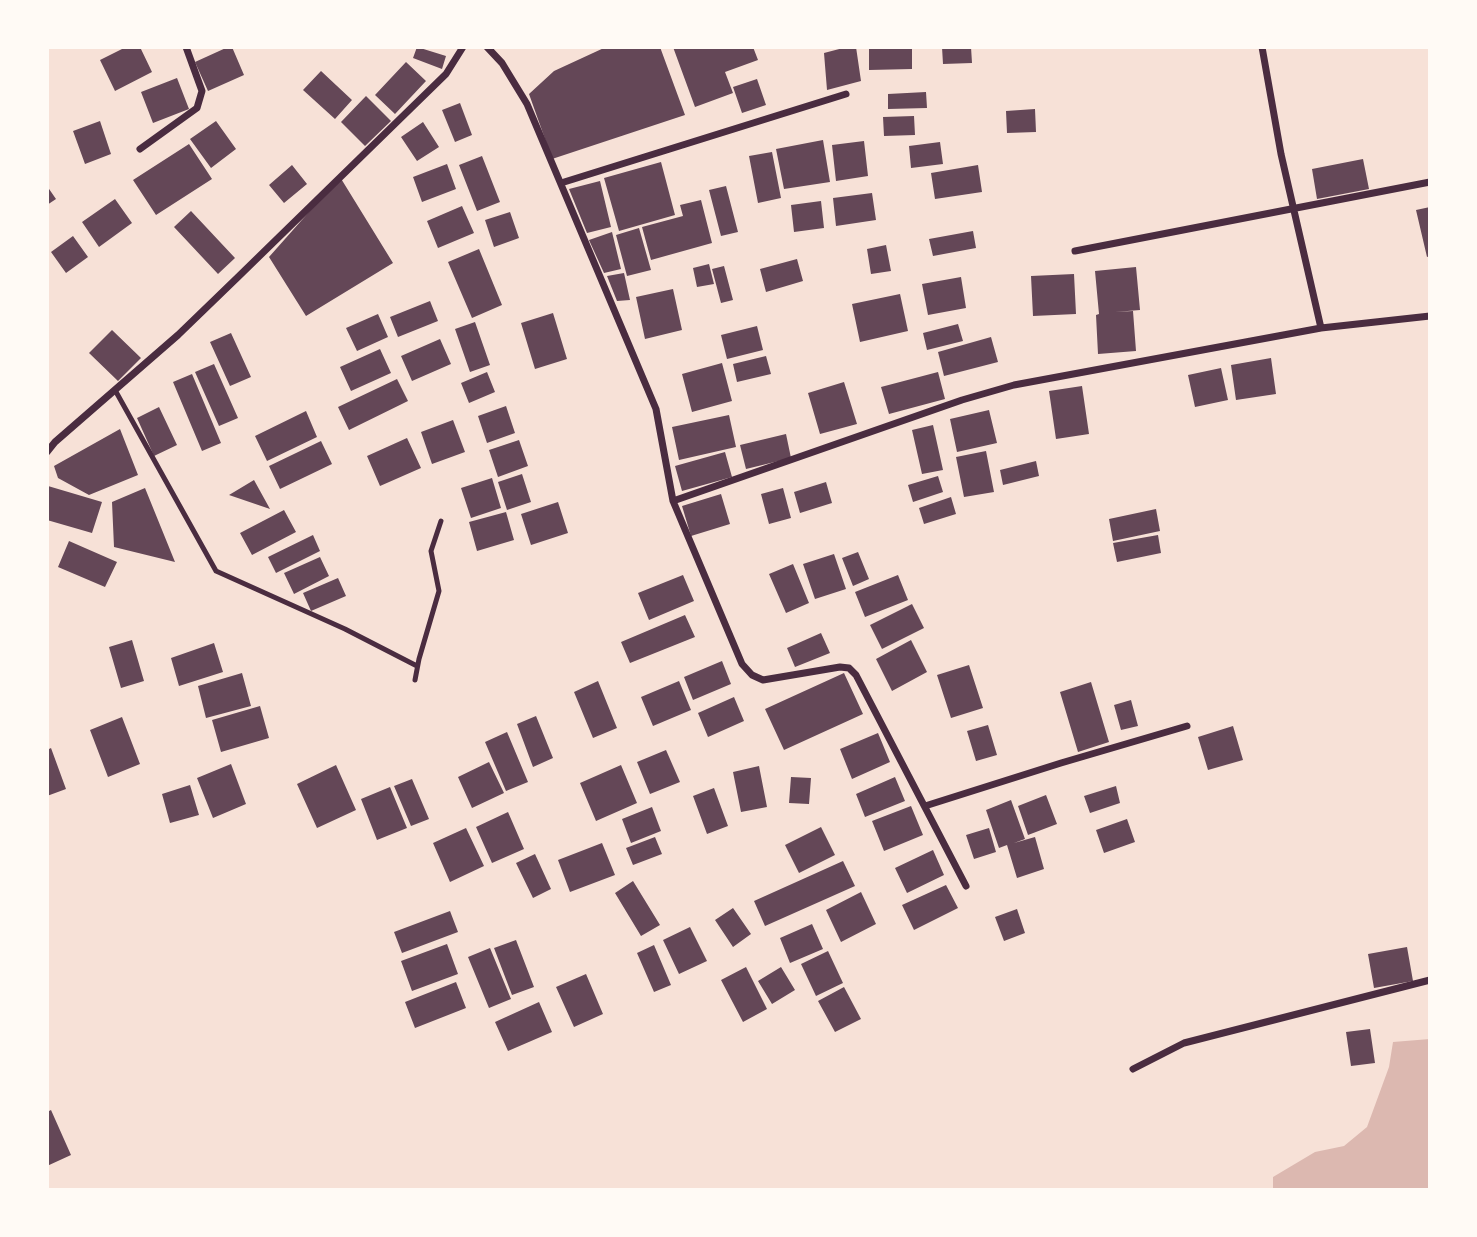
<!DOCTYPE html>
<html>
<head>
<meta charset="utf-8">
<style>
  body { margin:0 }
  #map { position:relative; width:1477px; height:1237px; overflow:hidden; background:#f7e1d7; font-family:"PT Sans",sans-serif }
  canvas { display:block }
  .frame { position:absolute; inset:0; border:49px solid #fffaf5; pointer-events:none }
</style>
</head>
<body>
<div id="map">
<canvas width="1477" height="1237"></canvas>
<div class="frame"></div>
</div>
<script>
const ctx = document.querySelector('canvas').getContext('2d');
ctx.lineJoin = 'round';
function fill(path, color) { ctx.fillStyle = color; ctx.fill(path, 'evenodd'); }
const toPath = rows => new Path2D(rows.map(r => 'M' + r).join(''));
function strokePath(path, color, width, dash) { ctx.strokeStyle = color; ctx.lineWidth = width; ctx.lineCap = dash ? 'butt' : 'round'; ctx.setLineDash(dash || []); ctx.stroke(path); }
fill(toPath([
  [1430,1039,1430,1190,1273,1190,1273,1177,1315,1152,1344,1146,1367,1127,1389,1067,1393,1042]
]), '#dcb8b0');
fill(toPath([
  [126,47,140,47,152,72,115,91,100,60],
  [228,47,232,47,244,75,208,91,195,62],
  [417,47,446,56,442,69,413,58],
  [606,47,660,47,685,115,549,160,549,150,529,94,554,71],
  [673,47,753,47,758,60,725,72,733,93,695,107],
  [847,47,856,47,861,81,827,90,824,53],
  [869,47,912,47,912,69,869,70],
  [942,47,971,47,972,63,943,64],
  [406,62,426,81,395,114,375,95],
  [321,71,352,100,335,119,303,90],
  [177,78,189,109,153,123,141,92],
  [757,79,766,105,742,113,733,87],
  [926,92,927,108,888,109,888,94],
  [366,96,391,121,365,146,341,122],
  [460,103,472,135,455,142,442,110],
  [1035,109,1036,132,1007,133,1006,111],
  [914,116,915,135,884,136,883,117],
  [100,121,111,154,85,164,73,131],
  [216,121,236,149,211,168,190,139],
  [423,122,439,147,417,161,401,137],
  [823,140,830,182,784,189,776,149],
  [864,141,868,176,836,181,832,145],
  [940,142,943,164,911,168,909,146],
  [189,144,212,179,156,215,133,180],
  [772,152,781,198,758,203,749,156],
  [482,156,500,202,477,211,459,165],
  [1363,159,1369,189,1317,199,1312,169],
  [661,162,675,215,619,231,604,178],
  [447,164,456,189,422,202,413,177],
  [292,165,307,184,284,203,269,185],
  [978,165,982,192,935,199,931,173],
  [340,177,393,263,306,316,269,257],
  [600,181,611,227,587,233,569,189],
  [47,186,56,199,47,205],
  [726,186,738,232,721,236,709,190],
  [872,193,876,220,836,226,833,198],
  [115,199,132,223,99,247,82,222],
  [701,200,712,243,651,260,642,227,683,216,680,205],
  [821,201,824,228,794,232,791,205],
  [462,206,474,233,438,248,427,221],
  [1430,207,1430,256,1427,257,1416,210],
  [191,211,235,258,218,274,174,227],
  [510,212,519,238,494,247,485,220],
  [639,228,651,270,627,276,616,235],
  [973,231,976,248,933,256,929,239],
  [612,232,621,269,604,273,589,240],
  [73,236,88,257,66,273,51,252],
  [886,245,891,271,871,274,867,249],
  [479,249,502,305,472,318,448,262],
  [797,259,803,281,766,292,760,269],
  [709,264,714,284,697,287,693,268],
  [724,266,733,300,721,303,712,269],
  [1136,267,1140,310,1115,312,1133,311,1136,351,1098,354,1096,315,1099,314,1095,271],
  [624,273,630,300,617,301,607,276],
  [1074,274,1076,314,1033,316,1031,276],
  [961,277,966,308,928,315,922,284],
  [673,289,682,330,645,339,636,297],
  [900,294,908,331,860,342,852,304],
  [430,301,438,321,398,337,390,317],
  [553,313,567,359,535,369,521,323],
  [378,314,388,337,357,351,346,328],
  [475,322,490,365,470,372,455,329],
  [958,324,963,341,927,350,923,333],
  [757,326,763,350,727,359,721,335],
  [112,330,141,358,118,381,89,353],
  [231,333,251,377,230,386,210,342],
  [991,337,998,362,944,376,938,352],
  [440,339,451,364,412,381,401,356],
  [380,349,391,373,351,391,340,367],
  [766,356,771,374,737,382,733,364],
  [1271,358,1276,394,1236,400,1231,365],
  [722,363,732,401,692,412,682,374],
  [214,364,238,418,219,426,195,372],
  [1221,368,1228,400,1195,407,1188,375],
  [487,372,495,392,469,403,461,383],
  [938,372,945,399,889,414,881,387],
  [192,374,221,443,202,451,173,382],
  [397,379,408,401,349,430,338,407],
  [844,382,857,424,820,434,808,393],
  [1082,386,1089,434,1056,439,1049,391],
  [506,406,515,433,487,443,478,416],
  [159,407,177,445,154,456,137,418],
  [989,410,997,443,957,452,950,419],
  [306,411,317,437,267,461,255,436],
  [729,415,736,447,679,460,672,427],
  [453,420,465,452,432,464,421,432],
  [933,425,943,470,922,474,912,430],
  [120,429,138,475,89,495,58,478,54,466],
  [786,434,791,458,746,469,740,445],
  [407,438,421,468,380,486,367,456],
  [519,440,528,466,498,477,489,450],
  [321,441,332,464,280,489,269,466],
  [986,451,994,492,964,497,956,457],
  [725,452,732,477,682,491,675,466],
  [1036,461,1039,476,1003,485,1000,470],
  [522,474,531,502,507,510,498,482],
  [938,476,943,492,913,502,908,485],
  [492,478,501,508,471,518,461,488],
  [254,480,270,509,229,495],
  [826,482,832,503,800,513,794,492],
  [48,486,102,502,92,533,47,520],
  [145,488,175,562,114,547,112,502],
  [783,488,791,518,769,524,761,494],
  [721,494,730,524,691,536,682,506],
  [951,497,956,514,924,524,919,508],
  [558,502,568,533,531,545,521,514],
  [1156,509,1160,531,1113,541,1109,519],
  [284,510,296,532,252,555,240,533],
  [506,512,514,540,477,551,469,522],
  [313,535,320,551,276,573,268,557],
  [1158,535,1161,553,1117,562,1113,543],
  [69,541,117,562,105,587,58,567],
  [858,552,869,579,853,586,842,558],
  [834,554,846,589,815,599,803,564],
  [320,557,329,576,294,594,284,573],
  [793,564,809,603,786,613,769,574],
  [683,575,694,601,649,620,638,593],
  [898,575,908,600,865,617,855,592],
  [338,578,346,596,311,611,303,593],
  [912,604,924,628,882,649,870,625],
  [685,615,695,637,630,663,621,642],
  [821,633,830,653,795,667,787,648],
  [132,640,144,681,121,688,109,647],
  [911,640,927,672,892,691,876,659],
  [214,643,223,672,179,686,171,658],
  [722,661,731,684,693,700,684,677],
  [969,665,983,708,951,718,937,675],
  [242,673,251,706,206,718,198,686],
  [844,673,863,714,784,750,765,709],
  [598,681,617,728,593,738,574,692],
  [679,681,691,710,653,726,641,697],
  [1091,682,1109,742,1078,752,1060,692],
  [734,697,744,721,708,737,698,713],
  [1131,700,1138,726,1121,730,1114,705],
  [260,706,269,738,221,752,212,720],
  [536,716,553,758,533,767,517,724],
  [122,717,140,764,108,777,90,730],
  [988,725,997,755,976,761,967,731],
  [1233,726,1243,760,1208,770,1198,737],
  [507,732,528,782,506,791,485,742],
  [878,733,890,762,852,779,840,749],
  [51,748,66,789,47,796,47,750],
  [666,750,680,782,650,794,637,762],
  [489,762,504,793,472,808,458,777],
  [231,764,246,804,213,818,197,778],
  [336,765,356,810,317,828,297,784],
  [621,765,637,803,596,821,580,783],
  [759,766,767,807,741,812,733,772],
  [791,777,811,778,809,804,789,803],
  [895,777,905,801,865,817,856,794],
  [412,779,429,819,411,826,394,786],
  [190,785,199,815,170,823,162,794],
  [1116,786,1120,803,1090,813,1084,796],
  [390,787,407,828,377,840,361,799],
  [714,788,728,826,707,834,693,796],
  [1046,795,1057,824,1028,835,1018,806],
  [1011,800,1025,839,1014,843,1035,837,1044,869,1017,878,1007,845,999,848,986,810],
  [911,806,923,835,884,851,872,821],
  [652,807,661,831,631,843,622,819],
  [508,812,524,849,492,863,476,827],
  [1127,819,1135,842,1104,853,1096,830],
  [821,827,835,855,799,873,785,845],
  [466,828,484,866,450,882,433,843],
  [989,828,996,852,974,859,966,835],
  [655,837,662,854,633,865,626,848],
  [602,843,615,875,570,892,558,860],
  [933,850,944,875,907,893,895,868],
  [535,854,551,889,533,898,516,863],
  [843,861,855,886,765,926,754,901],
  [633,881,660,925,641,936,615,893],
  [946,885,958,908,914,930,902,905],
  [861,892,876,924,841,942,826,910],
  [733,908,751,934,733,947,715,920],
  [1017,909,1025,933,1004,941,995,917],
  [450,911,458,932,402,953,394,932],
  [812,924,823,949,790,963,780,938],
  [690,927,707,961,679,974,663,940],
  [516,940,534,987,512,995,494,948],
  [447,944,458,974,412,991,401,961],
  [654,945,671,985,654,992,637,953],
  [1407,947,1413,981,1374,988,1368,954],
  [490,948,511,999,489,1008,468,957],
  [828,951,843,983,816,996,801,964],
  [746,967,767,1009,743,1022,721,980],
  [781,967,795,990,772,1004,758,981],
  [586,974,603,1014,574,1027,556,987],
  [456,982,466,1008,415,1028,405,1002],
  [844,987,861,1019,835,1032,818,1001],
  [539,1002,552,1032,508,1051,495,1022],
  [1370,1029,1375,1063,1351,1066,1346,1032],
  [51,1110,71,1155,47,1166,47,1112]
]), '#644757');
strokePath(toPath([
  [115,390,216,571,345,629,417,666],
  [415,680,419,659,439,591,431,551,441,521]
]), '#4a2c40', 5);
strokePath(toPath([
  [487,47,502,63,527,104,656,409,673,501,742,664,752,675,763,680,840,667,849,668,856,675,966,886],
  [1262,47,1281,154,1321,328],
  [140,149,197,108,202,91,186,47],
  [561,183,846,94],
  [1075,251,1430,182],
  [47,452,55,442,178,335,238,277,446,74,463,47],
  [673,501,962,400,1014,385,1321,328,1430,316],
  [925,806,1061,763,1187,726],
  [1133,1069,1184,1043,1430,980]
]), '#4a2c40', 7);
</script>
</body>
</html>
